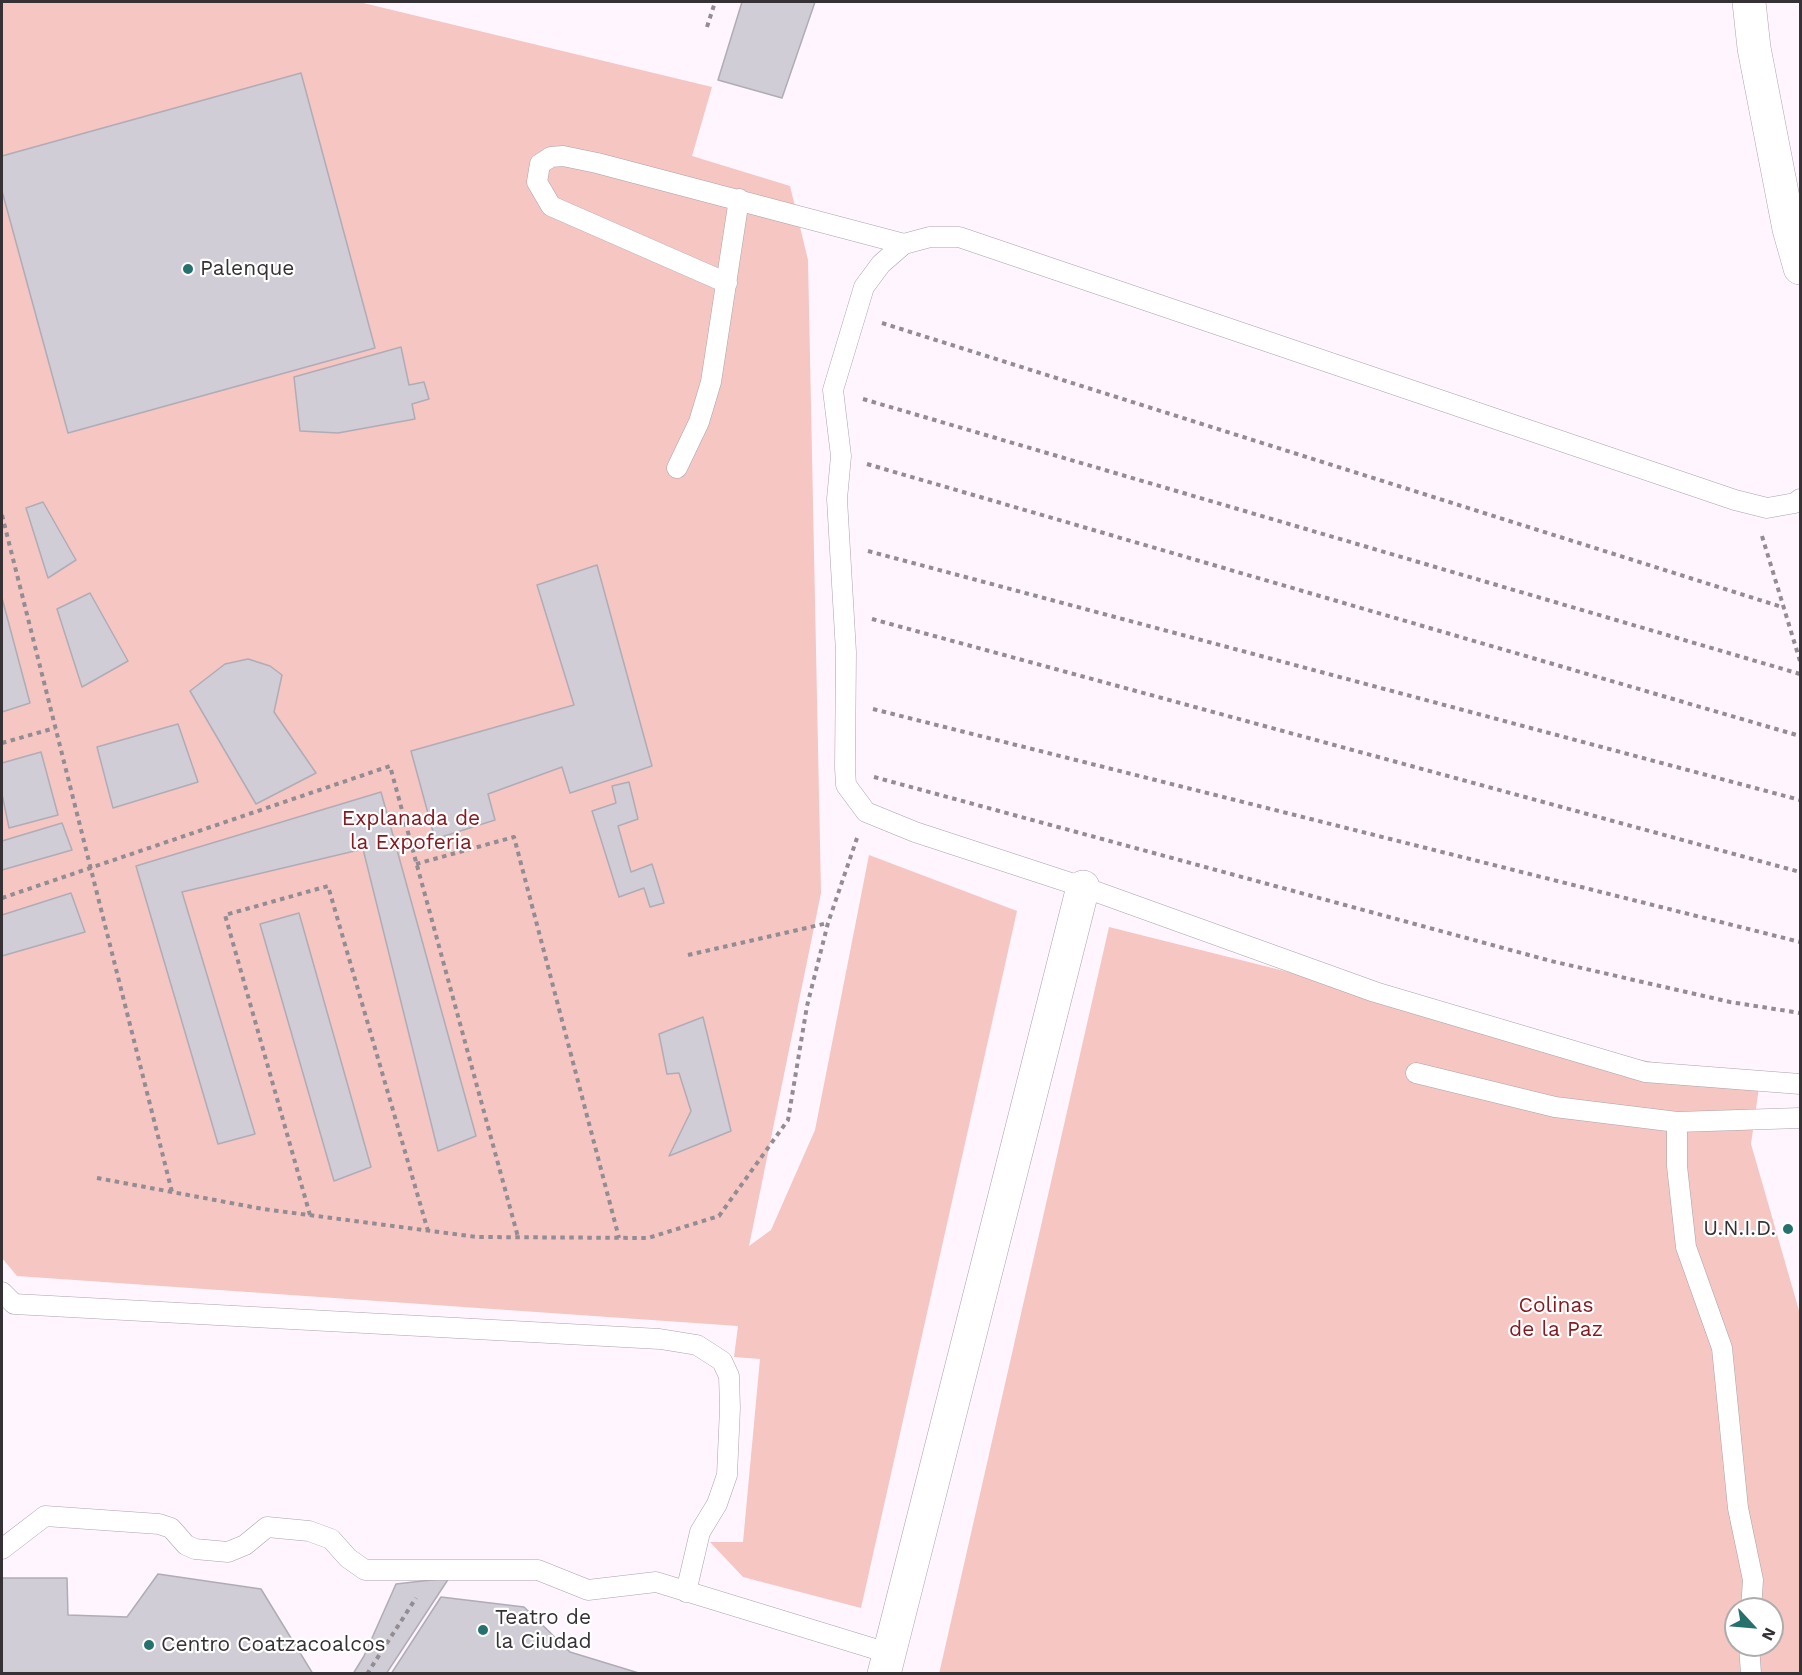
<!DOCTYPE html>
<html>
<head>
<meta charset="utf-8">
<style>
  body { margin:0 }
  #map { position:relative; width:1802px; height:1675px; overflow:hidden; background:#fff5fe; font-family:"Work Sans",sans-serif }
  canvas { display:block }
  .frame { position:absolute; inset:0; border:3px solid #353134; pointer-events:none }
  .north { position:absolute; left:1724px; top:1597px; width:60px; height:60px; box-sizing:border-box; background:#fff; border:2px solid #aeadae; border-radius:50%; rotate:116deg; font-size:16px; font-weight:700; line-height:24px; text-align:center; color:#353134 }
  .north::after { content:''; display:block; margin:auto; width:21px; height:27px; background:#26716e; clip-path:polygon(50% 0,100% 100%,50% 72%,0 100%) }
</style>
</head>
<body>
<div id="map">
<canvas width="1802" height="1675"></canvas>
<div class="frame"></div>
<div class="north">N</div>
</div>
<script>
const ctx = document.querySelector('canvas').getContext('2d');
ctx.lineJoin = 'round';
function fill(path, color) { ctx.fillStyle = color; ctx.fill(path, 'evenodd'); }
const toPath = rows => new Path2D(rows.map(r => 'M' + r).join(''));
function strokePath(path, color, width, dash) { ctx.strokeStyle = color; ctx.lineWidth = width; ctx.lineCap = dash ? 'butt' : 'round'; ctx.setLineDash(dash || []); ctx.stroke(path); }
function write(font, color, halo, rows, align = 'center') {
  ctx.font = font + ' "Work Sans",sans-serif'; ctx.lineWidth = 4.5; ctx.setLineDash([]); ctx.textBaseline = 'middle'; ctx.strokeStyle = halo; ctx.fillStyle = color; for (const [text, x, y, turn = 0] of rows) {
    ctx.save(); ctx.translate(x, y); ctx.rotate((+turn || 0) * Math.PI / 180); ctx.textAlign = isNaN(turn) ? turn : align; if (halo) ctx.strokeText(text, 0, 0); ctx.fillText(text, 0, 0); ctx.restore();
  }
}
fill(toPath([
  [2,2,359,2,712,87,692,156,790,186,808,260,821,893,749,1246,771,1230,815,1130,869,855,1017,911,861,1608,743,1577,710,1542,743,1542,760,1359,734,1357,738,1326,17,1276,2,1258],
  [1109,927,1408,1002,1558,1046,1760,1080,1751,1144,1800,1314,1800,1673,939,1674],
  [1736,1609,1772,1609,1772,1645,1736,1645]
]), '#f5c6c2');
const building = toPath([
  [742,2,815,2,782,98,718,80,742,2],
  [301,73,375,348,68,433,2,191,2,156,301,73],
  [401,347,409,385,424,382,429,399,412,404,415,419,338,433,300,431,294,377,401,347],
  [43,502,76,560,48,578,26,508,43,502],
  [597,565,652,766,570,793,562,767,488,794,495,820,435,839,411,751,574,705,537,585,597,565],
  [90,593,128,661,82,687,57,609,90,593],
  [2,598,30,703,2,712,2,598],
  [248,659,270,666,282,675,274,712,316,773,256,804,190,691,225,664,248,659],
  [178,724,198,782,113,808,97,747,178,724],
  [41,752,58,815,9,828,2,794,2,763,41,752],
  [629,782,638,819,618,826,631,872,652,864,664,903,650,907,644,888,619,897,592,811,616,803,612,786,629,782],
  [381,792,476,1136,438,1151,363,849,182,892,255,1134,218,1144,136,866,381,792],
  [62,823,72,850,2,870,2,841,62,823],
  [71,893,85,932,2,956,2,915,71,893],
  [299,913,371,1167,334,1181,260,924,299,913],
  [703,1017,731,1131,669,1156,691,1111,679,1073,667,1074,659,1034,703,1017],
  [158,1574,261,1589,313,1674,2,1674,2,1578,67,1578,68,1615,127,1617,158,1574],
  [449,1578,386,1674,353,1674,364,1656,396,1584,449,1578],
  [441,1597,524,1607,570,1652,642,1674,391,1674,441,1597]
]);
fill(building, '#d1cdd7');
strokePath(building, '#b0acb6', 1.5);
const lane = toPath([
  [727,283,551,206,537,182,540,164,551,157,563,156,597,163,904,244],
  [677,468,699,422,711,382,739,199],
  [1800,499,1795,503,1767,508,1735,500,959,237,930,237,904,244,881,264,864,287,833,390,841,456,837,499,846,652,845,768,846,785,866,812,915,832,1083,887,1375,992,1645,1072,1800,1084],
  [1416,1073,1555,1107,1677,1122],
  [2,1292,14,1304,660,1339,697,1345,722,1361,729,1376,730,1408,727,1475,717,1504,700,1532,686,1592],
  [2,1549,45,1516,159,1524,171,1528,186,1545,195,1549,228,1552,245,1545,267,1527,309,1531,331,1539,348,1558,365,1570,538,1570,588,1590,656,1582,888,1653],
  [1751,1609,1753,1580,1738,1508,1722,1348,1686,1247,1677,1166,1677,1122,1800,1118],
  [1749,1645,1751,1674]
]);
const street = toPath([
  [884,1674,1083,887]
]);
const primary = toPath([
  [1749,2,1754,48,1789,229,1800,268]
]);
strokePath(lane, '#aba2aa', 21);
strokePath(street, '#aba2aa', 34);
strokePath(primary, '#aba2aa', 34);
strokePath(toPath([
  [707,27,715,2],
  [882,323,1785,608],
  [863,399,1800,674],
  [867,464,1800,736],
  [2,515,172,1192],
  [1762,536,1800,661],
  [868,551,1800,800],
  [872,619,1800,872],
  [873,709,1800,942],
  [2,743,55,728],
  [874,777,1551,961,1730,1002,1800,1013],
  [416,864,514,837,619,1238],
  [2,898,390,766,518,1237],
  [688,955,828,923],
  [97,1178,263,1209,477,1237,648,1238,719,1216,788,1120,807,1006,828,923,857,838],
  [310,1215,225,915,328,886,428,1231],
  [367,1674,416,1598]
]), '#938c92', 4, [4.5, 4.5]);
strokePath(lane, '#fff', 20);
strokePath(street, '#fff', 33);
strokePath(primary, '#fff', 33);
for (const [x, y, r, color] of [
  [188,269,6,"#26716e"],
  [1788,1229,6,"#26716e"],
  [483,1630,6,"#26716e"],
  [149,1645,6,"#26716e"]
]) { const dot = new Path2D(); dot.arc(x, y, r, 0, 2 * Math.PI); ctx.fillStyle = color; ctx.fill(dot); strokePath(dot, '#fff', 2); }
write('21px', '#353134', '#fff', [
  ["Palenque",200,269],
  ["U.N.I.D.",1776,1229,"right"],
  ["Teatro de",495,1618],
  ["la Ciudad",495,1642],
  ["Centro Coatzacoalcos",161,1645]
], 'left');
write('21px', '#891921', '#fff', [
  ["Explanada de",411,819],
  ["la Expoferia",411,843],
  ["Colinas",1556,1306],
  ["de la Paz",1556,1330]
]);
</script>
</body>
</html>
